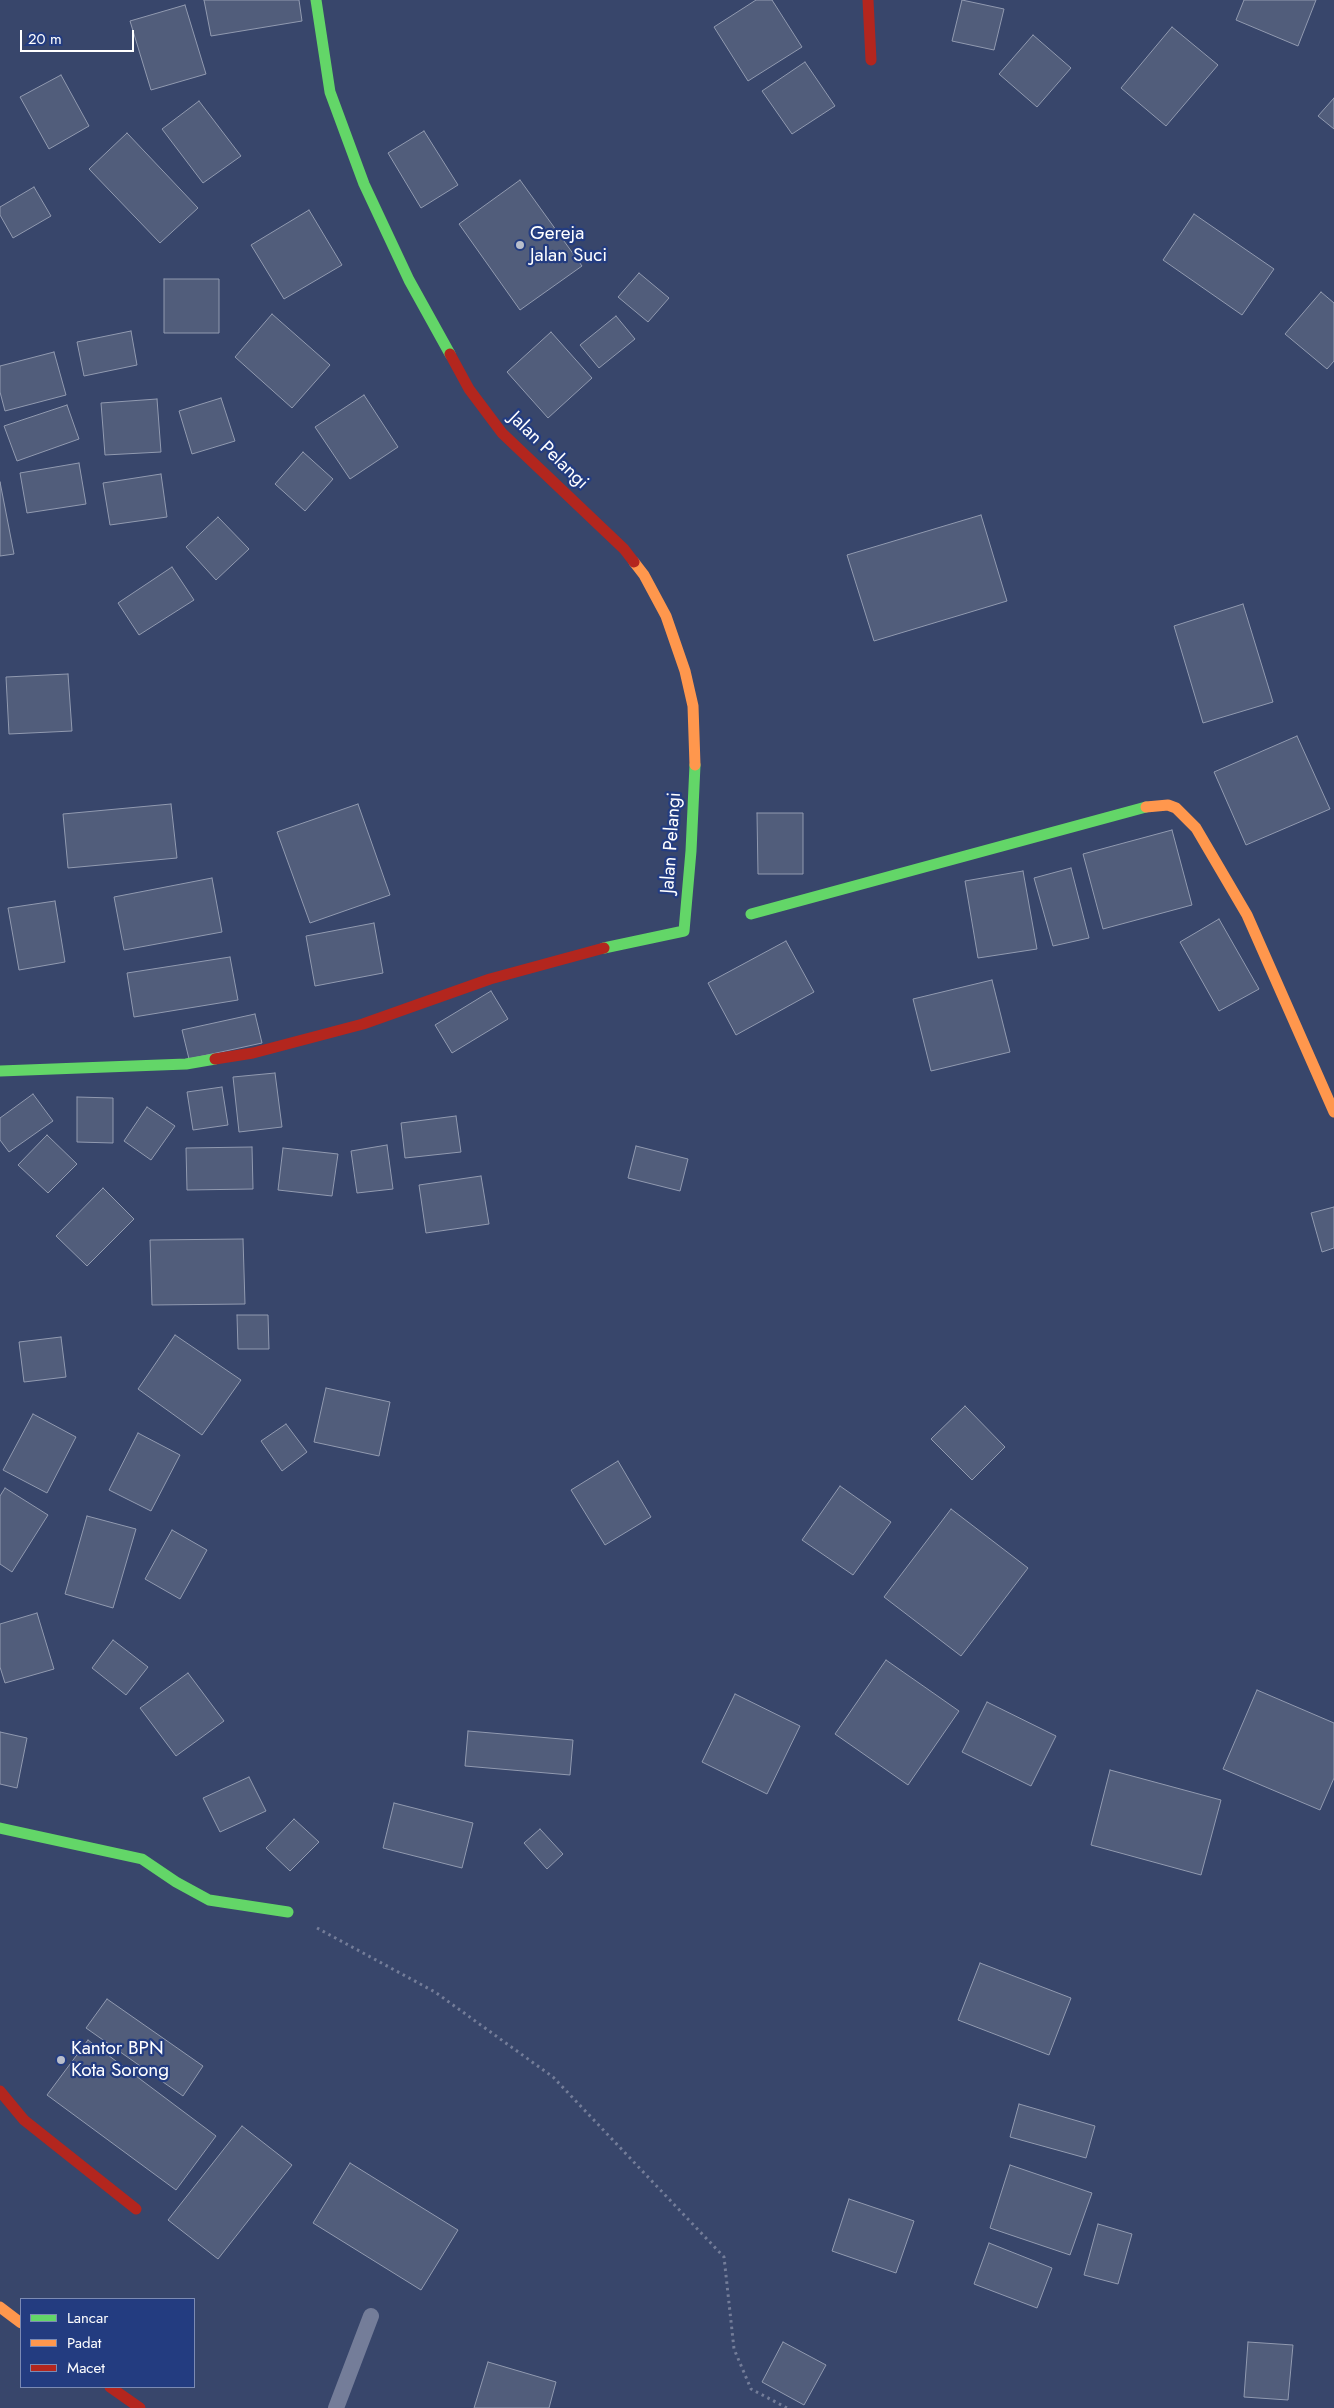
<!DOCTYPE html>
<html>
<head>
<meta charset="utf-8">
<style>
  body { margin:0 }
  #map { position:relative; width:1334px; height:2408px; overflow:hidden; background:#38466b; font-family:Jost,sans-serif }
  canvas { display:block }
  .legend { position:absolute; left:20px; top:2298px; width:175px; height:90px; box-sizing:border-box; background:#233c80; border:1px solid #7b8ab3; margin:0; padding:6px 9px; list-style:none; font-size:15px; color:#fff }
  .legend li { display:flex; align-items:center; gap:10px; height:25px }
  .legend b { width:25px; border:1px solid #7b8ab3 }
  .scale { position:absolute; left:20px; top:30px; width:114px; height:22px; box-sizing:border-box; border:2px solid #fff; border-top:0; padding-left:6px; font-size:15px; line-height:18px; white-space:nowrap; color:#fff; -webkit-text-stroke:4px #233c80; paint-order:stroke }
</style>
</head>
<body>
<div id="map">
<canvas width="1334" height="2408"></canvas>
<ul class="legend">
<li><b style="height:6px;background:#63d668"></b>Lancar</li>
<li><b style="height:6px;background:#ff974d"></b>Padat</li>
<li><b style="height:6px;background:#b3261e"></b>Macet</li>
</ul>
<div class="scale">20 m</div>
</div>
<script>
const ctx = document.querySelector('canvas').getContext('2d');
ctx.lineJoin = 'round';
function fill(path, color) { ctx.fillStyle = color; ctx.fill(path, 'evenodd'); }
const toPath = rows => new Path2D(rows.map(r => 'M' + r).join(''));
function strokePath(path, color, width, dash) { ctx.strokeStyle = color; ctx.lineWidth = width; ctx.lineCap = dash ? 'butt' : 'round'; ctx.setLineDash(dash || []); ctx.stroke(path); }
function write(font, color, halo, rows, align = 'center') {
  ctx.font = font + ' Jost,sans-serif'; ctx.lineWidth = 4.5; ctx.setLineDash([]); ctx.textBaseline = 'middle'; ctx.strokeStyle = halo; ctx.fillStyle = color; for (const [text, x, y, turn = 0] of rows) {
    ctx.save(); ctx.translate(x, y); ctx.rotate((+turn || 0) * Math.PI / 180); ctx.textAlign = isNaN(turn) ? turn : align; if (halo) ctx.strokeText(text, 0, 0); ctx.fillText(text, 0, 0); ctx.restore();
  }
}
const building = toPath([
  [204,0,299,0,302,21,211,36,204,0],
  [756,0,772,0,802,47,748,81,714,27,756,0],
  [962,0,1004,9,994,50,952,41,962,0],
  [1244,0,1316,0,1298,46,1236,20,1244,0],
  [185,5,206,74,151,90,130,21,185,5],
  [1172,27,1218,65,1166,126,1121,88,1172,27],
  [1033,35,1071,68,1037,107,999,74,1033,35],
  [805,62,835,106,792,134,762,91,805,62],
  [61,75,89,126,49,149,20,97,61,75],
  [1334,98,1334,129,1318,116,1334,98],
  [199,101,241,156,203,183,162,129,199,101],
  [424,131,458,185,421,208,388,153,424,131],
  [127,133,198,208,160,243,89,169,127,133],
  [520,180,582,266,520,310,459,224,520,180],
  [34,187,51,216,13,238,0,215,0,207,34,187],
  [309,210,342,265,284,299,251,245,309,210],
  [1194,214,1274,269,1242,315,1163,260,1194,214],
  [639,273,669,298,648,322,618,297,639,273],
  [164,279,219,279,219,333,164,333,164,279],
  [1321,292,1334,303,1334,361,1327,369,1285,334,1321,292],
  [272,314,330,365,292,408,235,357,272,314],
  [616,316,635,339,599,368,580,345,616,316],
  [131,331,137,365,84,376,77,342,131,331],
  [551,332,592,378,548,418,507,372,551,332],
  [54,352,66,395,5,411,0,392,0,366,54,352],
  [364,395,398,447,350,479,315,427,364,395],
  [221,398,235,441,192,454,179,411,221,398],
  [157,399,161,452,105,455,101,403,157,399],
  [67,405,79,439,17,461,4,426,67,405],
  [303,452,333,479,305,511,275,484,303,452],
  [79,463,86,504,27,513,20,473,79,463],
  [161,474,167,517,110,525,103,483,161,474],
  [0,482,14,554,0,556,0,482],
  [981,515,1007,601,874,641,847,555,981,515],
  [218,517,249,549,216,580,186,547,218,517],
  [172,567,194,600,139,635,118,603,172,567],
  [1243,604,1273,702,1203,723,1174,626,1243,604],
  [68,674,72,731,9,734,6,677,68,674],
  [1297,736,1330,809,1246,845,1214,772,1297,736],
  [171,804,177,858,68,868,63,814,171,804],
  [358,804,390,895,310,923,277,832,358,804],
  [757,813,803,813,803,874,758,874,757,813],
  [1172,830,1192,905,1103,929,1083,854,1172,830],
  [1071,868,1089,938,1053,946,1034,878,1071,868],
  [1023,871,1037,949,978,958,965,881,1023,871],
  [212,878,222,932,124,950,114,897,212,878],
  [55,901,65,962,19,970,8,908,55,901],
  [1219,919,1259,989,1219,1011,1180,942,1219,919],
  [374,923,383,973,315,986,306,936,374,923],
  [786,941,814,992,736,1035,708,983,786,941],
  [230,957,238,1000,134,1017,127,973,230,957],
  [992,980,1010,1052,931,1071,913,999,992,980],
  [491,991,508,1019,452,1053,435,1025,491,991],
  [255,1014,262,1043,189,1059,182,1030,255,1014],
  [275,1073,282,1127,239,1132,233,1077,275,1073],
  [222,1087,228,1125,193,1130,187,1092,222,1087],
  [33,1094,53,1121,9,1152,0,1140,0,1118,33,1094],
  [77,1097,113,1098,113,1143,77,1142,77,1097],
  [147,1107,175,1126,151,1160,124,1141,147,1107],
  [456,1116,461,1152,405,1158,401,1123,456,1116],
  [47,1135,77,1164,48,1193,18,1165,47,1135],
  [387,1145,393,1189,357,1193,351,1151,387,1145],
  [636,1146,688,1159,680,1191,628,1178,636,1146],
  [252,1147,253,1189,187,1190,186,1148,252,1147],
  [283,1148,338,1154,332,1196,278,1190,283,1148],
  [481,1176,489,1224,426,1233,419,1185,481,1176],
  [103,1188,134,1219,87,1266,56,1236,103,1188],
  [1334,1207,1334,1248,1322,1252,1311,1213,1334,1207],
  [243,1239,245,1304,152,1305,150,1240,243,1239],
  [237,1315,268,1315,269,1349,238,1349,237,1315],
  [175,1335,241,1380,202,1435,138,1389,175,1335],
  [61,1337,66,1377,24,1382,19,1342,61,1337],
  [326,1388,390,1402,379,1456,314,1442,326,1388],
  [965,1406,1005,1447,972,1480,931,1439,965,1406],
  [33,1414,76,1437,47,1493,3,1470,33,1414],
  [286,1424,307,1452,282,1471,261,1441,286,1424],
  [138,1433,180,1455,151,1511,109,1490,138,1433],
  [618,1461,651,1517,605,1545,571,1490,618,1461],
  [840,1486,891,1522,853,1575,802,1540,840,1486],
  [5,1488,48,1515,12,1572,0,1564,0,1496,5,1488],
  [951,1509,1028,1568,961,1656,884,1597,951,1509],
  [87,1516,136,1529,113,1608,65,1594,87,1516],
  [172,1530,207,1550,180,1599,145,1579,172,1530],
  [37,1613,54,1669,5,1683,0,1667,0,1624,37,1613],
  [113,1640,148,1667,126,1695,92,1668,113,1640],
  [886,1660,959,1711,908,1785,835,1734,886,1660],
  [188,1673,224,1721,176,1756,140,1708,188,1673],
  [1257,1690,1334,1723,1334,1778,1320,1810,1223,1769,1257,1690],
  [735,1694,800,1726,767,1794,702,1762,735,1694],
  [987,1702,1056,1736,1031,1786,962,1752,987,1702],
  [468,1731,573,1740,570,1775,465,1766,468,1731],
  [0,1732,27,1738,17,1788,0,1784,0,1732],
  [1110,1770,1221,1800,1201,1875,1091,1845,1110,1770],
  [249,1777,266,1811,220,1832,203,1798,249,1777],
  [394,1803,473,1823,462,1868,383,1848,394,1803],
  [294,1819,319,1842,290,1871,266,1848,294,1819],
  [540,1829,563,1854,547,1869,524,1843,540,1829],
  [980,1963,1071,1998,1049,2055,958,2020,980,1963],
  [107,1999,203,2066,183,2096,86,2028,107,1999],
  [88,2040,216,2136,176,2190,47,2095,88,2040],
  [1019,2104,1095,2126,1086,2158,1010,2137,1019,2104],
  [242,2126,292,2165,218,2259,168,2220,242,2126],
  [350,2163,458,2230,421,2290,313,2223,350,2163],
  [1010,2165,1092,2193,1070,2255,990,2228,1010,2165],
  [849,2199,914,2221,896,2273,832,2251,849,2199],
  [1098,2224,1132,2234,1118,2284,1084,2275,1098,2224],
  [989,2243,1052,2268,1037,2308,974,2284,989,2243],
  [783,2342,826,2365,804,2405,762,2382,783,2342],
  [1248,2342,1293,2345,1288,2400,1244,2397,1248,2342],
  [488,2362,556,2382,549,2408,474,2408,488,2362]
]);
fill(building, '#515d7b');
strokePath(building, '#919ab0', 1);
strokePath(toPath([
  [317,1928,435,1992,553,2077,724,2257,734,2349,751,2389,787,2408]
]), '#747d99', 3, [2.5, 4]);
strokePath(toPath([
  [336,2408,371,2316]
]), '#747d99', 16);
strokePath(toPath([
  [316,0,330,92,364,184,409,280,450,354],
  [751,914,1146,807],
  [604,948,684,931,691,851,695,765],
  [0,1071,186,1064,215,1059],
  [0,1828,142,1859,176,1882,209,1900,288,1912]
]), '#63d668', 11);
strokePath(toPath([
  [634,562,644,575,666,616,685,671,693,706,695,765],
  [1146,807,1168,805,1176,808,1196,828,1247,915,1334,1112],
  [0,2307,21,2323]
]), '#ff974d', 11);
strokePath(toPath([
  [868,0,871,60],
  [450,354,469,389,502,433,624,549,634,562],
  [215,1059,253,1053,363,1024,490,979,604,948],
  [0,2091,24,2120,136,2209],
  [110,2387,140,2408]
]), '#b3261e', 11);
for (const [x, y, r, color] of [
  [520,245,5,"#b9becb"],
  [61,2060,5,"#b9becb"]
]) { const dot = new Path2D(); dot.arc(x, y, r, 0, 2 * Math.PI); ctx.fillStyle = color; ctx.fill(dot); strokePath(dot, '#233c80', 2); }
write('19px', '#fff', '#233c80', [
  ["Gereja",530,234],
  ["Jalan Suci",530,256],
  ["Kantor BPN",71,2049],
  ["Kota Sorong",71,2071]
], 'left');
write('19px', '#fff', '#233c80', [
  ["Jalan Pelangi",548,451,44],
  ["Jalan Pelangi",672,843,-86]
]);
</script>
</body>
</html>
